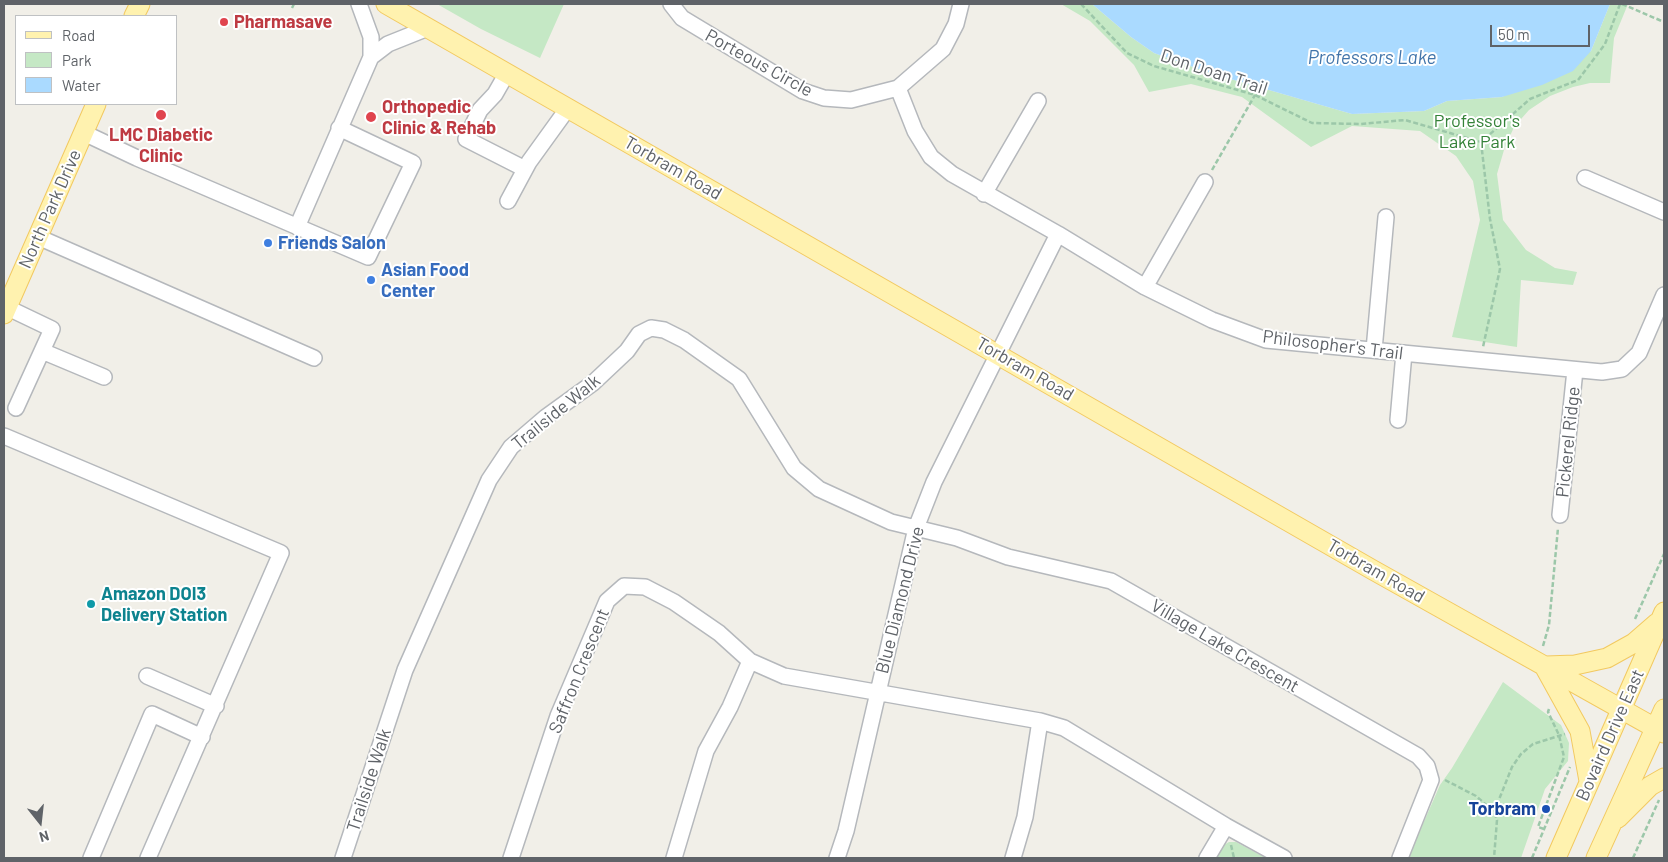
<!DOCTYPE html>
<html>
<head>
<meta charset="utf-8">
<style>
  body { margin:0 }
  #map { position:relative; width:1668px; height:862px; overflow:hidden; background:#f1efe8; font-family:Barlow,sans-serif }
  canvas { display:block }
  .frame { position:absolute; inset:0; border:5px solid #5f6368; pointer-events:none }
  .legend { position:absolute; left:15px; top:15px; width:162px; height:90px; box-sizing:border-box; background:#fff; border:1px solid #bfc1c3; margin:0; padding:6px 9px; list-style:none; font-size:15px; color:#5f6368 }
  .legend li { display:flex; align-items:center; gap:10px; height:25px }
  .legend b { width:25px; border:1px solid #bfc1c3 }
  .north { position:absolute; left:15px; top:797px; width:50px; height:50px; -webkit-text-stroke:4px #fff; paint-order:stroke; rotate:164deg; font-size:14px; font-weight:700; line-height:20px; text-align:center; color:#5f6368 }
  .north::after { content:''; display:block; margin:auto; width:18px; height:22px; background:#5f6368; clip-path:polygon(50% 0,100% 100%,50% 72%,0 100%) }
  .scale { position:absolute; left:1490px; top:25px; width:100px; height:22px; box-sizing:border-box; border:2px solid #5f6368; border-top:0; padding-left:6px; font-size:15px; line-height:18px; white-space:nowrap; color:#5f6368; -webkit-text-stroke:4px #fff; paint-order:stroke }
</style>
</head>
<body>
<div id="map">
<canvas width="1668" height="862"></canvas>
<div class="frame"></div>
<ul class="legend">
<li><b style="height:6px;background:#fff2af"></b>Road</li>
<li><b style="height:14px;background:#c5e8c5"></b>Park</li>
<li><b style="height:14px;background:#aadaff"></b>Water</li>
</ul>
<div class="north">N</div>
<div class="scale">50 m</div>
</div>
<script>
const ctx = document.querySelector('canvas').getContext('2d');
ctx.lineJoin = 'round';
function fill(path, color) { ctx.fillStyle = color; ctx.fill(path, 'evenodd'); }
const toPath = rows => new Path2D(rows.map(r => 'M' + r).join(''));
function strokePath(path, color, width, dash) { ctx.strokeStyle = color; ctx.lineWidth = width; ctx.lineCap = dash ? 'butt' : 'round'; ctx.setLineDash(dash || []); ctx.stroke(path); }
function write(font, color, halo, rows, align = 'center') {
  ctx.font = font + ' Barlow,sans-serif'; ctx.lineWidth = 4; ctx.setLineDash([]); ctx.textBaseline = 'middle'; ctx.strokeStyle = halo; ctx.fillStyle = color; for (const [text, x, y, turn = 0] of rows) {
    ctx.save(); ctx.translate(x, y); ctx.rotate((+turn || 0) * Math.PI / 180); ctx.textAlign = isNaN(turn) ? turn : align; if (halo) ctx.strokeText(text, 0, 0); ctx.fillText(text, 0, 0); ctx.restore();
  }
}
fill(toPath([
  [437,4,564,4,540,58,481,29],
  [1061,4,1092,4,1131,37,1154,53,1210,73,1352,114,1424,111,1447,101,1502,97,1591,51,1610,4,1628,4,1614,38,1610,83,1590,83,1573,87,1550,96,1529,110,1514,127,1504,150,1497,174,1503,220,1526,250,1555,268,1577,272,1573,285,1521,280,1517,347,1452,337,1480,220,1473,181,1456,156,1420,131,1352,126,1311,147,1242,97,1191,84,1149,92,1134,65,1090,21],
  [1503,682,1561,725,1569,743,1568,761,1545,789,1521,858,1408,858,1440,785,1452,768],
  [1229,842,1236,842,1266,858,1215,858,1222,846]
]), '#c5e8c5');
fill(toPath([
  [1092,4,1610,4,1591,51,1573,71,1542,85,1502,97,1447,101,1424,111,1352,114,1210,73,1154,53,1131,37]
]), '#aadaff');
const minor = toPath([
  [359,4,371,37,371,57],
  [671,4,682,18,803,91,824,98,851,100,898,88,943,49,956,24,961,4],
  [507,73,495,94,480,110,466,139,525,169],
  [898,88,915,131,931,157,952,174,1058,234,1145,287,1212,320,1266,340,1602,372,1622,369,1639,353,1664,295],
  [84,133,137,158,368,257,413,163,339,128],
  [1585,178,1664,212],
  [984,194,1038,101],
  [508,201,529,162,568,108],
  [297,227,371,57,388,44,428,28],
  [38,237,314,358],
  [1145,287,1205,182],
  [6,307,52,329,16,408],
  [1374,350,1386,217],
  [42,351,104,377],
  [1398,420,1404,353],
  [4,436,281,553,148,858],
  [1560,515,1575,370],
  [147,676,216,706],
  [91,858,152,714,202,737],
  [343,858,405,670,489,480,511,447,546,417,593,383,627,351,639,334,651,328,664,330,684,340,739,379,794,468,819,489,891,522,957,538,1008,557,1111,581,1418,756,1427,766,1431,780,1400,858],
  [511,858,558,716,607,601,624,586,645,587,674,602,719,633,750,661,784,676,1040,721,1064,728,1226,826,1284,858],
  [674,858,706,751,730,707,750,661],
  [837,858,846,831,916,528,934,482,1058,234],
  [1013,858,1025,817,1040,721],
  [1207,858,1226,826]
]);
const major = toPath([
  [386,4,1373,570,1664,733],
  [134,16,140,4],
  [4,314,96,104],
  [1544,666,1580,731,1589,781],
  [1546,666,1575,665,1607,658,1634,643,1657,623],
  [1618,818,1650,786,1664,778],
  [1556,858,1664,612],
  [1596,858,1664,709]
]);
strokePath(minor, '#b5b8bc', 18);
strokePath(major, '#f2c960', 21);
strokePath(toPath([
  [1081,4,1127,53,1154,66,1255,95,1312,123,1361,124,1405,120,1481,142,1530,99,1578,80,1605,44,1620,4],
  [1622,4,1664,22],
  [292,8,294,4],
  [1481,142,1490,219,1500,269,1483,347],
  [1212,170,1255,95],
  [1635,619,1664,554],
  [1543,646,1549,625,1558,528],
  [1445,780,1476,796,1494,812,1497,820,1494,858],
  [1494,812,1512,767,1521,754,1533,744,1565,734],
  [1544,829,1538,827,1564,757,1559,735,1548,712,1549,709],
  [1231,845,1234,858],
  [1532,858,1570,767],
  [1633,858,1659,800]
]), '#9cc7a9', 2.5, [5, 2.5]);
strokePath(minor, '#fff', 15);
strokePath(major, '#fff2af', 19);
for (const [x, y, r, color] of [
  [224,22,5,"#e0444e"],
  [161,115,6,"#e0444e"],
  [371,117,6,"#e0444e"],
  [268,243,5,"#3f7fe0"],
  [371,280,5,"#3f7fe0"],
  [91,604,5,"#0f9aa8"],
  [1546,809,5,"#1a4fb4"]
]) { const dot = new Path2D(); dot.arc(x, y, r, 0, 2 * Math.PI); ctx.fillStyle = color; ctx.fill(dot); strokePath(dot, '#fff', 2); }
write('bold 18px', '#be3a42', '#fff', [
  ["Pharmasave",234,22],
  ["Orthopedic",382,107],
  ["Clinic & Rehab",382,128],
  ["LMC Diabetic",161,135,"center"],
  ["Clinic",161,156,"center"]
], 'left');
write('18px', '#5f6368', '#fff', [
  ["Porteous Circle",759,63,29],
  ["Don Doan Trail",1214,72,18],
  ["Torbram Road",673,168,30],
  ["North Park Drive",50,209,-66],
  ["Philosopher's Trail",1333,345,7],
  ["Torbram Road",1025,369,30],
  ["Trailside Walk",556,412,-39],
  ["Pickerel Ridge",1568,442,-84],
  ["Torbram Road",1376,571,30],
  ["Blue Diamond Drive",900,600,-76],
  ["Village Lake Crescent",1225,646,30],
  ["Saffron Crescent",579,671,-68],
  ["Bovaird Drive East",1610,735,-66],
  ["Trailside Walk",369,780,-72]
]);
write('18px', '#348238', '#fff', [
  ["Professor's",1477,121],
  ["Lake Park",1477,142]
]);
write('bold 18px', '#366cbe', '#fff', [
  ["Friends Salon",278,243],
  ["Asian Food",381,270],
  ["Center",381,291]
], 'left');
write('bold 18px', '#0d838f', '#fff', [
  ["Amazon DOI3",101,594],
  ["Delivery Station",101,615]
], 'left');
write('bold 18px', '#164399', '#fff', [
  ["Torbram",1536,809]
], 'right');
write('italic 19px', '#4174aa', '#fff', [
  ["Professors Lake",1372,58]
]);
</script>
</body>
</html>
